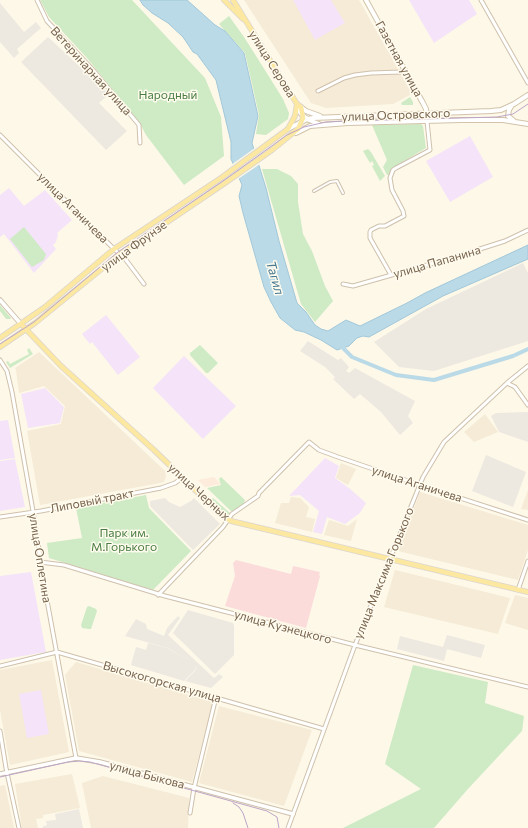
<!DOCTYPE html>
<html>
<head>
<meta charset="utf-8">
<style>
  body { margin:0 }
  canvas { display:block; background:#fdf8e8 }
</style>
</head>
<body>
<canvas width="528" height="828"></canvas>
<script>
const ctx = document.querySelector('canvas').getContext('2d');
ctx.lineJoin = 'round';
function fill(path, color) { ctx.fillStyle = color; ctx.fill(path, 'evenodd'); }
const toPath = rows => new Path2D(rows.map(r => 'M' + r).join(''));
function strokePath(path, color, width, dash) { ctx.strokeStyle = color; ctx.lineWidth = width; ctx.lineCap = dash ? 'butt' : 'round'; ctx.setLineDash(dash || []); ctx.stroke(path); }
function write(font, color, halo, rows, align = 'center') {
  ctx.font = font + ' Commissioner,sans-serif'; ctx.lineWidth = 3; ctx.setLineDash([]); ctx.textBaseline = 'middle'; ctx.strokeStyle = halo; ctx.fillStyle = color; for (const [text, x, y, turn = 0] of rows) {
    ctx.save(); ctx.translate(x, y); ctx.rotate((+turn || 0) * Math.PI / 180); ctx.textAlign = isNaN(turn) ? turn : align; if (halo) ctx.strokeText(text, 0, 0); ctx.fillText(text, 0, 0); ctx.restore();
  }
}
fill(toPath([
  [244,0,359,0,412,94,393,104,326,108,311,103],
  [39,352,165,471,166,476,164,482,160,483,40,505,27,431,61,424,65,406,44,386,19,393,16,370,15,368],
  [485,414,498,432,474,442,464,432],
  [341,463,356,469,348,485,336,478],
  [528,490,528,510,521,509],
  [420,492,528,525,528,550,518,580,398,551],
  [291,497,300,498,309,507,306,517,315,519,312,532,275,523,281,503,289,503],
  [357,519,351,541,324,535,329,520,348,526],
  [395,570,510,598,498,634,384,607],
  [515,595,528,598,528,630,505,623],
  [52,660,69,752,10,765,0,710,0,670],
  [76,662,213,702,192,782,79,751,65,675],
  [219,706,312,730,284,806,199,783],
  [72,774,80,808,43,815,43,818,36,819,38,828,22,828,15,784],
  [103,776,189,798,188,828,91,828,82,783],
  [5,785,14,828,0,828,0,786]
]), '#f5ebd6');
fill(toPath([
  [214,477,221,484,205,487,198,480]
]), '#fdebdb');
fill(toPath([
  [0,3,24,32,36,22,41,28,17,49,19,53,14,58,0,42],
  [48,37,109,94,99,103,127,131,106,150,21,62],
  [523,263,528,273,528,341,434,371,399,367,374,342,426,309],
  [308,341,338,360,341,358,349,367,346,371,349,373,355,368,415,401,408,416,413,423,400,435,381,412,360,394,354,399,333,379,335,377,325,367,300,351],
  [528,412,528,442,499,432,491,416,496,413],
  [486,455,526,472,513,507,472,491],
  [165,498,169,502,180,507,191,501,194,498,220,524,193,550,150,506,150,501],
  [188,610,233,623,234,626,234,655,215,674,173,633],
  [178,616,180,618,168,635,214,678,219,674,223,677,211,688,185,681,195,671,197,665,194,671,184,681,131,665,136,647,146,650,148,643,167,648,192,662,168,648,125,636,136,619,146,624,147,629,164,636,167,628],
  [447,635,485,645,481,658,447,649,444,661,397,649,400,636,443,647],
  [79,809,83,828,43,828,42,827,47,825,46,821,56,820,55,814]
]), '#ede9e1');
fill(toPath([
  [293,0,331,0,345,23,315,40],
  [409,0,469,0,477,14,434,43],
  [470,136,493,177,450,202,426,161],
  [9,188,24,206,45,190,72,220,57,233,58,235,56,242,53,245,56,249,34,273,4,234,0,237,0,195],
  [106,315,140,357,118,375,92,342,90,344,82,334],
  [184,356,236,406,203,439,153,388],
  [45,388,64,407,60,423,28,428,21,394],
  [8,420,15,458,0,460,0,421],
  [325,458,339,466,335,478,349,488,366,503,360,513,345,524,327,517,322,534,313,532,319,511,300,495,289,496],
  [15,459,25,507,0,511,0,461],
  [31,572,46,652,0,660,0,576],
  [41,690,49,734,27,738,19,694]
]), '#f5e4f9');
fill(toPath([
  [236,560,291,574,293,566,320,572,319,575,320,576,306,628,225,606,235,576,233,563]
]), '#fbdcda');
fill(toPath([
  [40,0,132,0,205,78,221,117,224,156,184,185,146,135,139,122,87,58,49,17],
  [229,16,244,37,263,67,283,99,289,113,288,119,266,135,256,134,259,115,245,53,219,24],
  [410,97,413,102,413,105,402,105,401,103],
  [421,124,423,126,426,148,391,169,389,175,387,175,383,167,387,160,372,125],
  [368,149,371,152,385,176,380,181,372,166,374,165,372,161,370,163,363,151],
  [262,169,277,169,291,176,298,184,298,202,303,234,312,251,325,286,333,301,315,322,301,304],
  [24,227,46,254,44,260,32,267,10,239],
  [0,305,11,318,11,319,6,319,0,311],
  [200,345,218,363,208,373,206,373,190,355,190,353],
  [29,348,33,354,10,368,6,362,8,361,10,364,29,354,27,350],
  [221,477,245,500,244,503,232,512,207,488,221,485,219,479],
  [146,495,149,508,191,551,153,590,49,558,47,543,82,538,76,508],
  [213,498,231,514,230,515,226,514,211,500],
  [89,606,96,609,97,611,91,629,89,629,82,628,81,625,87,607],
  [413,665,488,682,485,703,524,716,522,731,467,790,434,828,343,828,421,789,385,764]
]), '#ceebc5');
const water = toPath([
  [140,0,187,0,215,25,225,31,244,53,258,116,252,143,266,188,279,241,297,303,306,312,315,325,321,329,328,331,346,320,360,326,407,303,425,293,528,245,528,259,443,296,369,337,363,336,357,338,349,346,337,350,321,340,304,332,295,330,280,318,271,302,264,287,243,213,239,196,242,185,231,159,231,142,216,80,197,54,193,52,183,37,168,23,152,13,143,5,140,0]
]);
fill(water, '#bbdae7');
strokePath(water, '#a1c7d9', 1);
fill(toPath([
  [255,148,260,164,238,179,231,165]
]), '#fdf8e8');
strokePath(toPath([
  [340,345,352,357,396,375,434,380,513,356,528,349]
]), '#bbdae7', 4);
const pedestrian = toPath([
  [314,191,330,182,337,181,343,193]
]);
const minor = toPath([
  [37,0,47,21,94,71,139,125,140,143],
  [481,0,528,83],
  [318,91,344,78,355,75,371,73,401,72,405,70],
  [0,135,111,246,126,260,144,284],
  [391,275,370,238,370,232,371,230,379,226,385,226,404,216,403,211,392,190,390,178,393,170,396,168,430,150,427,121],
  [343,284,353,286,455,257,505,241,528,230],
  [0,360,7,371,12,392,33,511,46,595,76,758],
  [507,383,515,387,528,405],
  [0,517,41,511,161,488,175,483,182,478],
  [40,562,64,565,165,596,355,645,528,687],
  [518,590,528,561],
  [158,595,223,527,232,514,258,496,259,493,309,442,319,450,338,457,420,485,528,520],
  [0,666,57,652,324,729],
  [0,731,6,768,19,828],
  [190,813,194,788,216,697],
  [288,828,355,645,423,477,444,442,507,383,528,366]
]);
const tertiary = toPath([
  [0,300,21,324],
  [0,774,76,758,100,762,293,814]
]);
const secondary = toPath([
  [366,0,423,103,426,109,427,121],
  [512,105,509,110,508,116,514,121],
  [301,107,306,111,320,116],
  [297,109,303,116,309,120,319,124],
  [288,129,307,119,313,118,491,111,501,110,514,104,528,95],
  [296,133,310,126,348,123,461,120,503,120,528,124]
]);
const primary = toPath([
  [224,0,243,19],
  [21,324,61,366,154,450,222,516,231,521,528,592],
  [0,338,45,307,114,249,221,178,288,129,295,116,297,104],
  [0,347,35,323,120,254,225,183,272,150,298,129,303,118,301,107,297,104,233,0]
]);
strokePath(pedestrian, '#cfc1ad', 4);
strokePath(minor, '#cfc1ad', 5);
strokePath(tertiary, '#cfc1ad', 5.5);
strokePath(secondary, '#d2c3aa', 6);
strokePath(primary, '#dcd6d0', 6);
strokePath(pedestrian, '#fff', 2);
strokePath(minor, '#fff', 3);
strokePath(tertiary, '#fff', 3.5);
strokePath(secondary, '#fff', 4);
strokePath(primary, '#fce8a0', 4.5);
strokePath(toPath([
  [0,344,34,322,118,252,223,181,287,135,304,127,326,122,348,121,497,117,513,114,528,104],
  [0,777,68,762,80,761,90,762,267,811,277,817,279,828],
  [233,803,239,807,243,813,248,828]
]), '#bda5c7', 1);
write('12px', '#77624b', '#fffbee', [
  ["Газетная улица",399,59,61],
  ["улица Серова",272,64,58],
  ["Ветеринарная улица",91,71,48],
  ["улица Островского",396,115,-2],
  ["улица Аганичева",73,208,45],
  ["улица Фрунзе",134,246,-36],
  ["улица Папанина",437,262,-16],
  ["улица Аганичева",417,484,18],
  ["улица Черных",199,492,42],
  ["Липовый тракт",92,501,-11],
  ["улица Оплетина",40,558,81],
  ["улица Максима Горького",384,573,-68],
  ["улица Кузнецкого",283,627,15],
  ["Высокогорская улица",162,682,16],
  ["улица Быкова",147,775,15]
]);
write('12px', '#4a7d42', '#fffbee', [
  ["Народный",168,95],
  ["Парк им.",124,533],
  ["М.Горького",124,547]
]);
write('italic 13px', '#477993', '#fffbee', [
  ["Тагил",275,278,74]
]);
</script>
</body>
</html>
